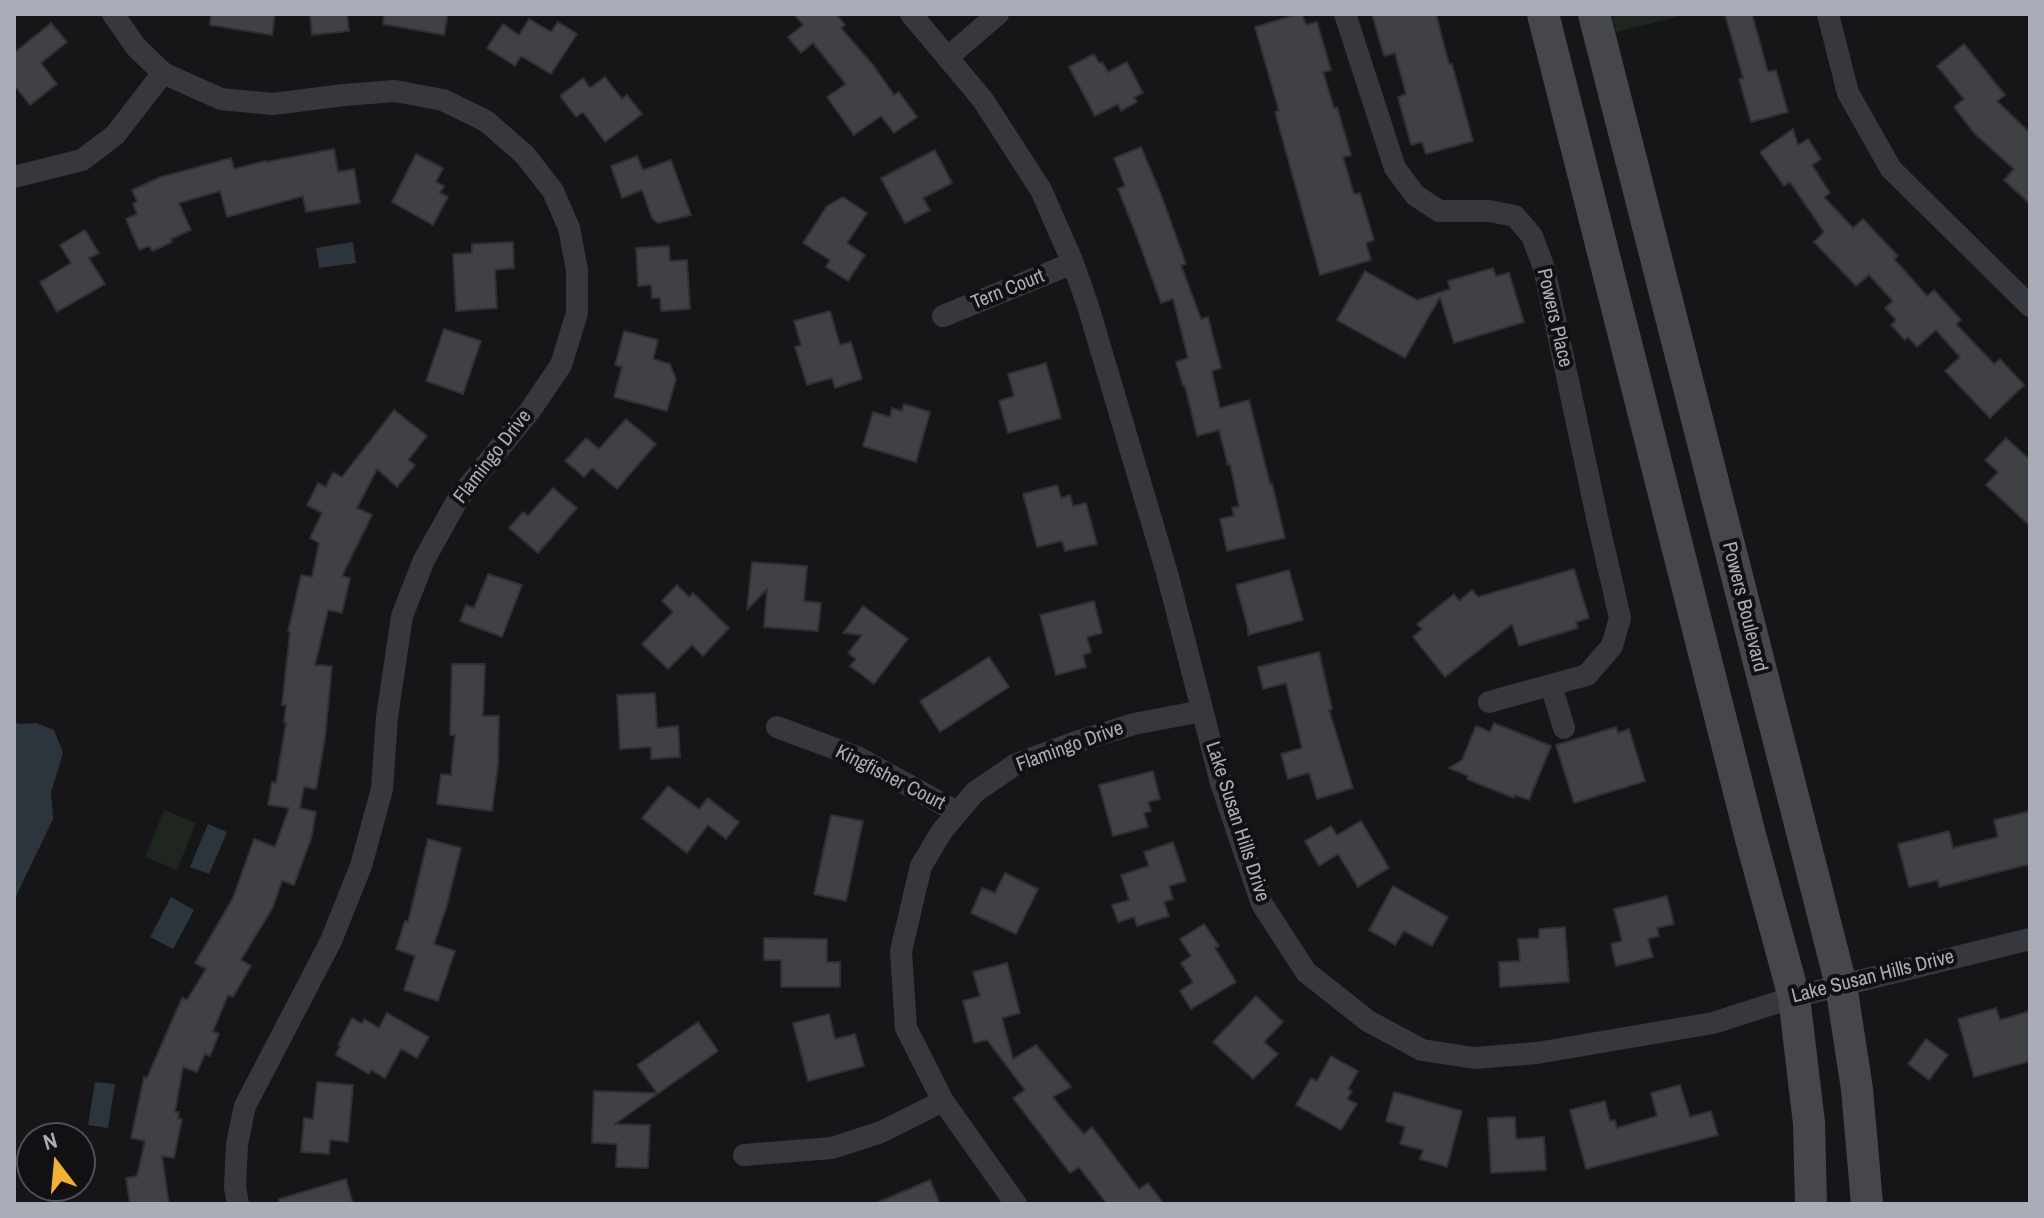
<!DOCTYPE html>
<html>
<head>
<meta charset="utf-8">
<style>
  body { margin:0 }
  #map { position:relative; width:2044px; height:1218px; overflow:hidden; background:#161618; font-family:"Archivo Narrow",sans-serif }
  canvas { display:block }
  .frame { position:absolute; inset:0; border:16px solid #a8adb8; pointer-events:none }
  .north { position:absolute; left:16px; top:1122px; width:80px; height:80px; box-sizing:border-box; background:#111113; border:2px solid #4d4f55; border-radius:50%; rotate:344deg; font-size:22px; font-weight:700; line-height:32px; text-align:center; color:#a8adb8 }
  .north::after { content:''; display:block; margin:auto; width:28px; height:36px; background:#f2b134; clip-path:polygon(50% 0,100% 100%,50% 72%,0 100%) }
</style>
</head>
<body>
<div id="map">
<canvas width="2044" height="1218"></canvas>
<div class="frame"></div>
<div class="north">N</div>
</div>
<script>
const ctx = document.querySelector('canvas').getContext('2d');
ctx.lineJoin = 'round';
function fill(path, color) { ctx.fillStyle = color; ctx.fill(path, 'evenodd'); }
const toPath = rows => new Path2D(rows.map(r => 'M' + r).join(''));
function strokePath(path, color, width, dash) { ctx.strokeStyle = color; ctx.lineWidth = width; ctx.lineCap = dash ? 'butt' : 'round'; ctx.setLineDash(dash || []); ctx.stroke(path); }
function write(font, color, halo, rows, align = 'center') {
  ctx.font = font + ' "Archivo Narrow",sans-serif'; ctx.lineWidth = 8; ctx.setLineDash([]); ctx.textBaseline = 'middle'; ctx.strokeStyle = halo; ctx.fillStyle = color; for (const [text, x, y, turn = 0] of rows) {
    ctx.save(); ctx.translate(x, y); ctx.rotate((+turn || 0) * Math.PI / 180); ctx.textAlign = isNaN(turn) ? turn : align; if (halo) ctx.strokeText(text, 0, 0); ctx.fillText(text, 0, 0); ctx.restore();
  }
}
fill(toPath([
  [1612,14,1677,14,1677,17,1616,32],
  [164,810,196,823,177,870,145,857]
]), '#1e261f');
fill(toPath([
  [353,242,356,263,319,268,316,248],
  [14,722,20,724,36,723,54,730,63,753,51,792,53,819,17,894,14,906],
  [208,824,227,832,209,874,190,867],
  [171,897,194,910,173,949,150,937],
  [95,1082,115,1084,108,1128,88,1125]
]), '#2c353c');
const building = toPath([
  [211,14,275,14,272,35,210,25,211,14],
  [310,14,347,14,349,31,312,35,310,14],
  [384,14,448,14,444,35,383,24,384,14],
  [794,14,836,14,845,25,841,28,873,65,894,95,899,92,917,117,894,133,881,116,854,135,827,97,846,84,813,43,801,53,788,37,803,25,794,14],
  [1299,14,1302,14,1306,25,1317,22,1331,70,1323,72,1334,108,1337,107,1351,155,1343,157,1354,194,1360,193,1374,240,1366,243,1371,260,1320,275,1275,112,1279,111,1255,27,1299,14],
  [1372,14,1436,14,1449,64,1452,64,1473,141,1426,154,1422,142,1411,145,1398,97,1406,94,1395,53,1384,56,1372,14],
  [1725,14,1752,14,1768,72,1776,70,1788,112,1751,122,1739,79,1743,78,1725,14],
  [529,19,551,32,558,22,577,34,551,74,521,56,515,66,487,48,503,24,519,35,529,19],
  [51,23,67,42,41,63,57,84,30,105,14,85,14,53,51,23],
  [1964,44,2005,95,1997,101,2030,133,2030,204,2004,180,2014,169,1974,133,1954,107,1964,99,1937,66,1964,44],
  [1094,54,1099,63,1102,62,1108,72,1127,62,1143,93,1134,97,1137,102,1121,111,1118,104,1095,116,1069,67,1094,54],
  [605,77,622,99,627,95,642,114,605,142,583,112,576,117,560,96,583,78,590,88,605,77],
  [1793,129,1798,145,1808,139,1821,159,1812,165,1830,193,1824,197,1853,228,1863,219,1898,256,1894,259,1927,296,1934,290,1961,320,1956,324,1994,364,2000,359,2024,385,1990,418,1945,371,1960,357,1936,330,1917,347,1908,337,1905,340,1891,325,1896,320,1885,308,1893,301,1869,275,1856,286,1814,242,1824,232,1790,182,1784,186,1760,152,1793,129],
  [1141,147,1162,197,1186,264,1181,265,1201,319,1208,317,1221,368,1212,371,1220,408,1249,400,1270,484,1272,483,1285,538,1227,551,1220,519,1234,516,1232,508,1239,506,1230,464,1228,465,1219,430,1197,436,1185,386,1183,386,1176,362,1188,358,1173,299,1161,303,1139,242,1118,189,1125,186,1114,158,1141,147],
  [334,149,338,172,354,169,360,203,306,212,303,196,227,217,220,191,179,203,191,230,171,239,172,242,152,251,149,246,139,250,126,219,137,214,133,204,137,201,132,190,161,177,231,158,234,169,265,161,266,162,334,149],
  [935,150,952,183,923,198,930,210,905,223,881,178,935,150],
  [416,154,443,168,436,182,444,186,440,193,448,197,433,225,392,202,416,154],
  [637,156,643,170,671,160,691,215,658,223,652,218,642,190,622,198,611,166,637,156],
  [843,197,867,213,847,243,865,255,848,281,826,267,830,260,803,243,827,206,843,197],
  [85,230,99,253,89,258,105,284,57,312,40,282,71,263,60,245,85,230],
  [513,242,514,268,495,270,497,308,456,311,453,254,472,253,472,244,513,242],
  [669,246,670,261,687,260,690,309,661,311,660,298,652,298,651,285,638,286,636,248,669,246],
  [1493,268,1496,276,1509,273,1524,322,1454,343,1440,297,1405,358,1337,320,1365,271,1417,300,1450,289,1448,281,1493,268],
  [830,311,840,345,851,342,862,379,835,388,832,378,807,385,795,347,801,345,794,321,830,311],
  [444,329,481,341,463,394,426,381,444,329],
  [624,331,658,340,653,359,670,364,676,379,667,411,614,397,622,367,615,365,624,331],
  [1046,363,1061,418,1008,433,999,401,1014,396,1008,374,1046,363],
  [904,404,930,412,916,462,863,446,873,412,890,417,892,408,902,411,904,404],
  [394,410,427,436,408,460,415,465,397,487,377,469,357,508,372,515,342,576,350,578,342,613,328,610,315,665,332,666,325,738,316,789,304,787,300,808,316,812,311,839,294,885,282,881,273,907,241,960,251,966,233,997,228,995,213,1031,219,1034,210,1056,205,1054,197,1072,183,1067,175,1112,179,1112,178,1119,182,1119,174,1158,162,1156,169,1204,130,1204,126,1178,137,1176,145,1141,131,1138,144,1077,147,1078,182,998,187,1000,206,969,195,963,233,898,254,839,275,847,289,808,268,805,272,782,276,783,286,723,284,723,286,705,282,705,290,632,288,632,301,575,312,577,319,543,310,538,322,513,307,505,318,483,326,487,333,472,342,477,394,410],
  [626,419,656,444,617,489,592,468,584,477,565,461,586,438,599,449,626,419],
  [2006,438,2030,460,2030,526,1986,485,1998,472,1985,460,2006,438],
  [1057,485,1061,498,1070,495,1073,506,1086,503,1097,544,1065,551,1062,541,1037,547,1023,494,1057,485],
  [553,488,577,508,538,553,509,528,523,512,528,516,553,488],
  [752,562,807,566,804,601,821,603,818,631,764,627,767,589,747,610,752,562],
  [1574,569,1589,618,1576,622,1578,628,1519,646,1512,624,1445,677,1413,637,1422,629,1417,624,1454,594,1459,601,1472,590,1478,597,1574,569],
  [1289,570,1303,620,1248,635,1248,629,1236,585,1289,570],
  [488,574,522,585,502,637,460,621,466,605,474,608,488,574],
  [677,585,689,597,693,593,729,628,703,656,692,645,668,669,642,644,673,612,662,601,677,585],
  [1094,601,1102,633,1087,637,1091,652,1083,655,1086,667,1056,675,1040,615,1094,601],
  [863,606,908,639,874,684,850,666,856,659,848,653,862,635,843,633,863,606],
  [1319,652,1332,709,1329,710,1353,788,1317,799,1309,773,1288,779,1281,754,1302,748,1286,683,1263,689,1258,667,1319,652],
  [989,657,1009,687,940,732,920,701,989,657],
  [452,664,485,664,483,716,499,716,498,764,492,811,437,804,441,774,451,775,455,735,450,735,452,664],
  [655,693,657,728,678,726,680,757,651,759,651,747,620,749,617,695,655,693],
  [1494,723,1551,746,1529,800,1515,795,1514,798,1467,779,1468,776,1449,768,1462,760,1476,726,1490,732,1494,723],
  [1616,727,1618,733,1629,729,1645,781,1574,803,1556,745,1616,727],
  [1153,771,1160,799,1148,802,1151,811,1144,813,1148,827,1113,836,1099,785,1153,771],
  [668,786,699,809,708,798,739,822,726,839,708,825,687,853,642,818,668,786],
  [2030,811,2030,864,1939,887,1938,880,1909,887,1898,844,1949,831,1953,848,1998,837,1994,820,2030,811],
  [831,815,863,821,846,901,814,894,831,815],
  [1361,821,1389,868,1358,887,1338,854,1319,866,1305,841,1331,826,1337,835,1361,821],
  [428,839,461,848,447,905,434,944,455,951,438,1001,404,990,415,956,396,949,405,921,408,922,428,839],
  [1173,842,1186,881,1169,886,1173,899,1164,902,1169,916,1137,926,1134,917,1118,922,1112,905,1129,900,1121,875,1149,866,1144,852,1173,842],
  [1005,873,1038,889,1016,934,971,913,982,888,995,893,1005,873],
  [1393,886,1448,917,1432,946,1404,931,1395,945,1369,930,1393,886],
  [1667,896,1674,924,1657,928,1659,936,1648,939,1653,957,1616,966,1611,944,1622,941,1614,909,1667,896],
  [1204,924,1219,946,1215,948,1236,982,1191,1009,1180,991,1193,982,1181,963,1191,956,1180,939,1204,924],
  [1565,927,1569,982,1500,987,1499,962,1520,961,1518,939,1539,938,1539,929,1565,927],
  [764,938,827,939,827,962,840,962,840,987,781,987,781,960,764,960,764,938],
  [1007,963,1020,1013,1002,1018,1013,1059,1036,1045,1071,1087,1053,1097,1068,1116,1084,1134,1092,1127,1139,1189,1148,1183,1164,1204,1107,1204,1079,1167,1070,1173,1013,1098,1025,1090,987,1040,974,1043,963,1001,980,996,973,972,1007,963],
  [1256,996,1283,1022,1264,1042,1278,1054,1253,1079,1213,1042,1256,996],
  [1996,1008,2000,1020,2030,1011,2030,1061,1974,1077,1958,1019,1996,1008],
  [387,1013,429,1037,417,1058,401,1049,385,1078,371,1070,369,1074,336,1055,340,1046,338,1045,352,1018,362,1024,364,1019,379,1028,387,1013],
  [829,1014,835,1039,855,1034,864,1066,808,1081,793,1023,829,1014],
  [698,1022,718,1051,615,1124,650,1125,648,1168,616,1167,617,1144,592,1143,594,1091,657,1093,637,1065,698,1022],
  [1926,1039,1948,1055,1929,1080,1908,1064,1926,1039],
  [1331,1056,1358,1071,1348,1089,1352,1091,1347,1099,1357,1104,1341,1130,1296,1105,1311,1078,1317,1081,1331,1056],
  [317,1082,353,1085,348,1142,330,1140,329,1154,301,1152,304,1118,313,1119,317,1082],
  [1680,1085,1690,1117,1711,1111,1718,1135,1586,1169,1570,1110,1605,1101,1610,1121,1615,1120,1617,1128,1657,1116,1651,1093,1680,1085],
  [1394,1092,1462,1111,1447,1167,1420,1159,1423,1150,1400,1144,1405,1127,1386,1121,1394,1092],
  [1515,1117,1516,1139,1544,1137,1546,1170,1491,1173,1488,1118,1515,1117],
  [346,1179,353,1204,279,1204,279,1199,346,1179],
  [930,1180,940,1204,874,1204,930,1180]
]);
fill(building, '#404145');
strokePath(building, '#303034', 2);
strokePath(toPath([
  [113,14,136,47,163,73,221,99,273,104,344,95,395,91,443,100,486,121,525,155,553,191,569,228,577,270,577,313,561,365,529,412,458,499,424,560,402,616,387,717,382,789,361,866,331,941,245,1106,237,1144,235,1187,238,1204],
  [911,14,983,100,1041,190,1073,263,1088,306,1167,573,1221,783,1262,904,1306,972,1368,1021,1422,1050,1474,1058,1537,1053,1713,1023,1794,997,2030,939],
  [1345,14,1395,168,1415,195,1439,211,1489,211,1515,216,1532,236,1544,268,1598,522,1620,618,1612,646,1587,675,1489,702],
  [1828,14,1848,93,1891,169,2030,306],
  [948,57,998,14],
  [14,177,82,160,115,135,163,73],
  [943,316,1073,263],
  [1551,685,1564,728],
  [777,727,857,757,957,812],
  [744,1155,832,1148,881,1132,943,1101],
  [1016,1204,943,1101,906,1028,901,951,921,866,942,831,975,792,1016,764,1073,743,1134,724,1202,711]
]), '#37383d', 22);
strokePath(toPath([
  [1543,14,1750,835,1794,997,1809,1123,1811,1204],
  [1594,14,1841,985,1857,1089,1867,1204]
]), '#45474d', 32);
write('20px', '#a8adb8', '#111113', [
  ["Tern Court",1008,290,-22],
  ["Powers Place",1554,318,77],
  ["Flamingo Drive",493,457,-52],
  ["Powers Boulevard",1744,607,76],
  ["Flamingo Drive",1070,747,-20],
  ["Kingfisher Court",890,778,27],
  ["Lake Susan Hills Drive",1237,822,72],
  ["Lake Susan Hills Drive",1873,977,-14]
]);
</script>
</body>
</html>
